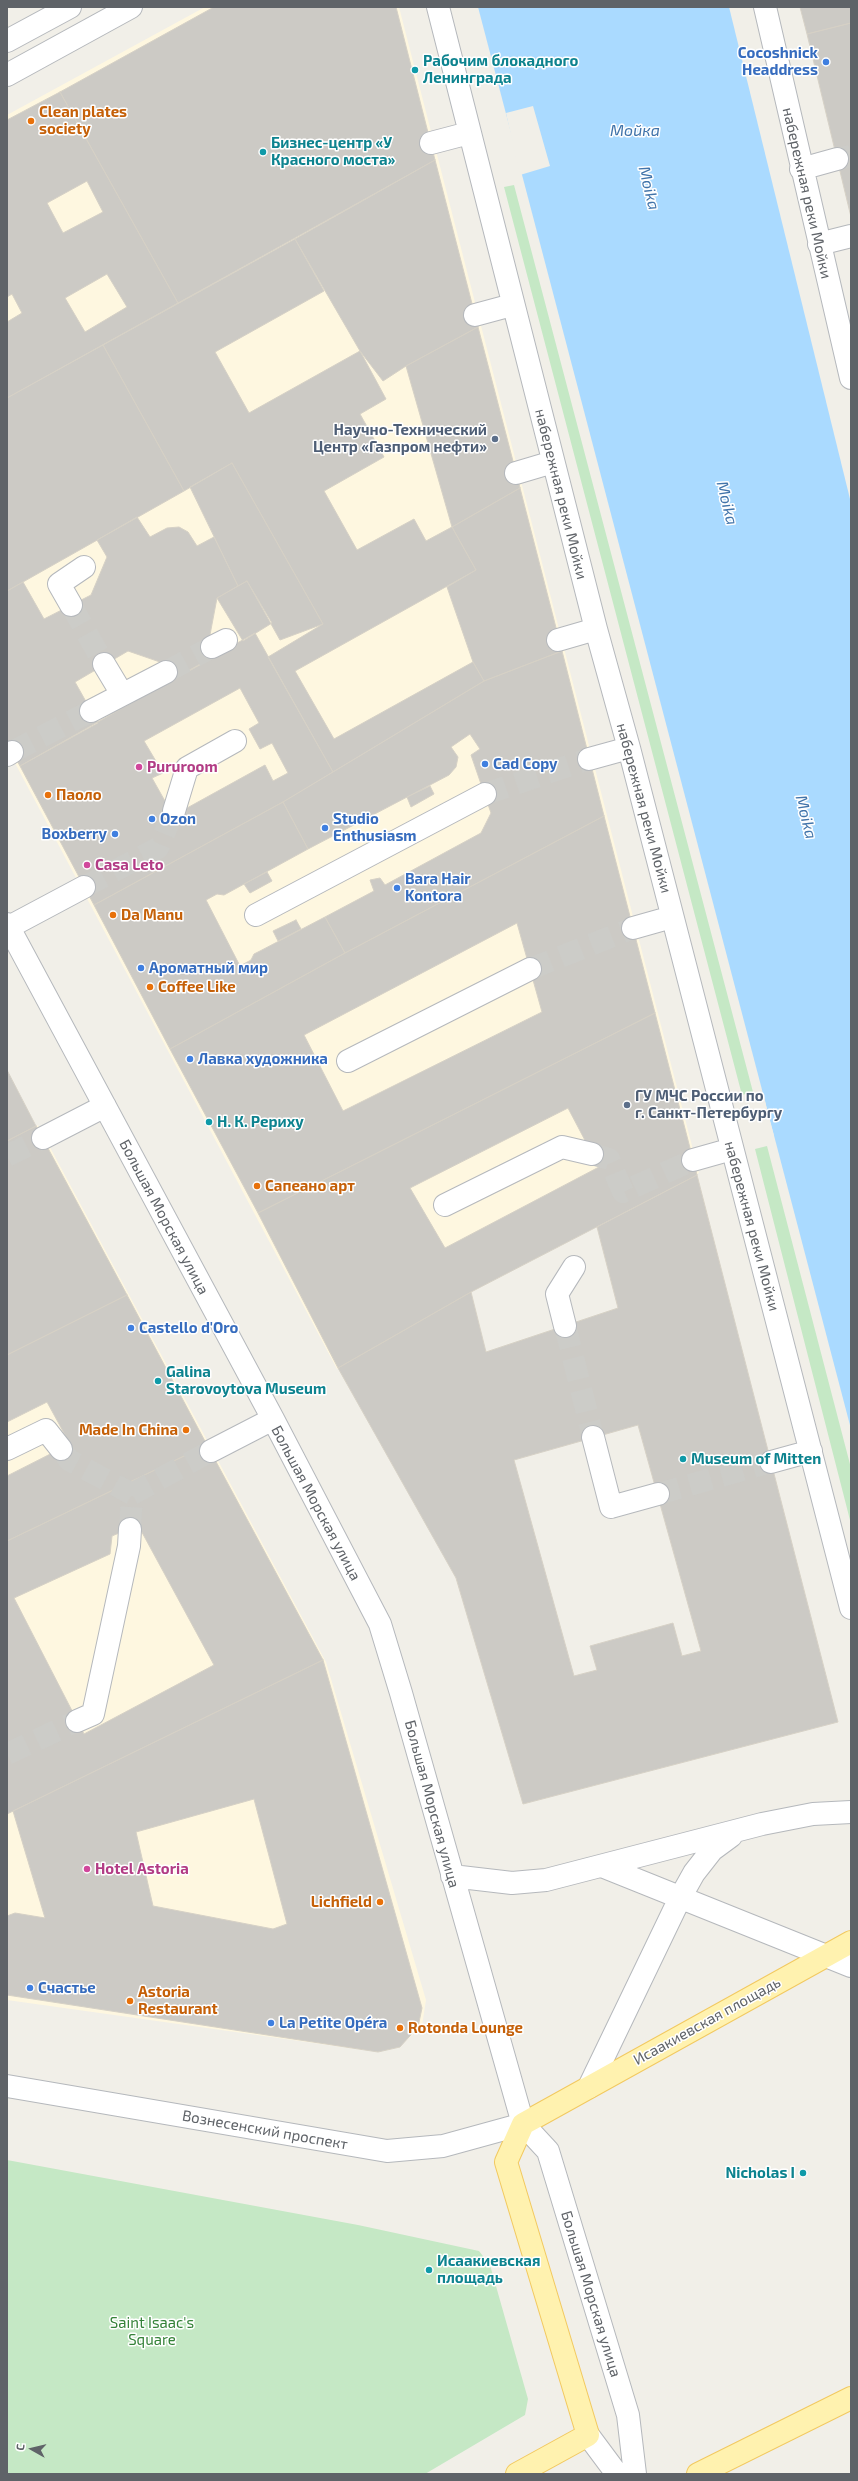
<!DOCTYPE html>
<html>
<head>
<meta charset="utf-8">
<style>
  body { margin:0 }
  #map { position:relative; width:858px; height:2481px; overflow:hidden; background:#f1efe8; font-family:"Exo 2",sans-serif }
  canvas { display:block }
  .frame { position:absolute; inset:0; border:8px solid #5f6368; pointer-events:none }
  .north { position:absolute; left:12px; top:2429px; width:40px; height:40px; -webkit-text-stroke:3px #fff; paint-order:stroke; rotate:278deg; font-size:11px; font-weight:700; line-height:16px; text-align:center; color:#5f6368 }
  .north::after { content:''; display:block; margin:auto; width:14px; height:18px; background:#5f6368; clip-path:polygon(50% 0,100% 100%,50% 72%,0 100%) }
</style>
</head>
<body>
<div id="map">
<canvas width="858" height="2481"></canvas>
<div class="frame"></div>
<div class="north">С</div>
</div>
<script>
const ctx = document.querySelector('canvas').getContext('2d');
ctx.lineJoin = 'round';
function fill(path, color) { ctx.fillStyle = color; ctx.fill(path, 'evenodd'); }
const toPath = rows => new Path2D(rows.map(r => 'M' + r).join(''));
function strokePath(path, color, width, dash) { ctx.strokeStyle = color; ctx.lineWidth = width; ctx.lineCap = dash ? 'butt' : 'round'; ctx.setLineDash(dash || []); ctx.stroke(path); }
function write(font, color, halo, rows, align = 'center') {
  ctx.font = font + ' "Exo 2",sans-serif'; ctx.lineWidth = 3; ctx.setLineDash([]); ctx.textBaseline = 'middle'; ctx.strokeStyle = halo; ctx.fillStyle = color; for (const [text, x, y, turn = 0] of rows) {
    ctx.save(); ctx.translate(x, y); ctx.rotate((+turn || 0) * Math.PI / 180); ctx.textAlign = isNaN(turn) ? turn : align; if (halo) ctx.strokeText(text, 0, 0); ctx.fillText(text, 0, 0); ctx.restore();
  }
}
fill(toPath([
  [205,7,399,7,699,1173,471,1292,337,1369,7,748,7,115],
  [38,1125,326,1662,426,2000,422,2026,400,2046,371,2051,7,2000,7,1141]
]), '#fef7e0');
fill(toPath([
  [514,185,753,1092,742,1095,504,187],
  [767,1146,851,1468,851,1524,755,1149],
  [7,2160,358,2225,479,2251,490,2265,528,2399,525,2415,425,2474,7,2474]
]), '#c5e8c5');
fill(toPath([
  [478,7,729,7,851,503,851,1429]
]), '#aadaff');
fill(toPath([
  [533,106,550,166,520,175,506,113],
  [764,1096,767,1110,774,1136,772,1136,765,1111,762,1097]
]), '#f1efe8');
const building = toPath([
  [214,7,396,7,435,160,178,303,60,92,214,7],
  [800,7,851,7,851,23,807,34,800,7],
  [851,23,851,217,807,34,851,23],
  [60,92,178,303,7,398,7,322,22,313,12,294,7,297,7,120,60,92],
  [87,181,103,212,63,233,47,203,87,181],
  [107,274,127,307,85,332,65,298,107,274],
  [435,160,478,327,406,366,383,381,360,351,295,239,435,160],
  [295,239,324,291,215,352,249,413,360,351,386,399,360,414,384,457,324,491,357,550,414,519,426,541,452,527,476,570,295,671,334,739,473,662,484,681,333,772,268,657,323,624,232,463,184,491,103,345,295,239],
  [478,327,520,488,452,527,406,366,478,327],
  [103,345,184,491,7,591,7,398,103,345],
  [232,463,323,624,280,640,247,581,238,586,190,487,232,463],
  [520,488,562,651,484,681,473,662,447,587,476,570,452,527,520,488],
  [137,517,150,537,167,528,179,527,188,532,197,546,214,537,238,586,217,598,209,640,218,655,171,681,160,662,128,651,75,682,98,723,20,766,7,743,7,591,23,582,44,619,91,595,107,557,97,540,137,517],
  [247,581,272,623,243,641,217,598,247,581],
  [255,633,333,772,283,802,94,905,20,766,255,633],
  [240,688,259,723,249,729,260,749,272,743,288,773,273,781,265,765,178,813,170,810,152,778,163,773,144,741,240,688],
  [562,651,604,816,345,953,325,917,374,891,370,880,380,878,385,885,481,833,491,813,471,755,480,749,470,734,451,747,458,757,456,767,449,775,308,849,283,802,484,681,562,651],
  [430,786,434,794,411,807,407,797,430,786],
  [283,802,308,849,224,895,217,894,206,900,240,966,251,960,254,954,260,951,325,917,345,953,170,1049,94,905,283,802],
  [604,816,655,1013,258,1213,170,1049,345,953,604,816],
  [517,923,542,1012,343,1111,304,1035,517,923],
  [267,872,272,881,250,893,244,884,267,872],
  [296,920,301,929,278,941,273,931,296,920],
  [655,1013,697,1175,471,1292,338,1368,258,1213,655,1013],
  [568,1108,599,1167,445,1248,410,1188,568,1108],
  [7,1070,36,1126,7,1141,7,1070],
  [36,1126,127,1295,7,1355,7,1141,36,1126],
  [697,1175,838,1722,523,1804,456,1578,338,1368,471,1292,486,1352,618,1308,597,1227,697,1175],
  [638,1425,701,1651,682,1656,673,1623,590,1646,597,1670,574,1676,514,1460,638,1425],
  [127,1295,207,1445,7,1541,7,1476,70,1444,47,1402,7,1422,7,1355,127,1295],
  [207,1445,323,1660,7,1814,7,1541,207,1445],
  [138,1525,214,1665,84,1734,14,1598,110,1554,112,1536,138,1525],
  [323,1660,422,2008,418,2027,400,2047,378,2052,7,1995,7,1916,15,1913,45,1918,13,1811,323,1660],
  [254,1799,287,1924,273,1929,153,1906,136,1832,254,1799]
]);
fill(building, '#cccac5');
strokePath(building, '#d6d1c6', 1);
strokePath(toPath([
  [837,159,851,156],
  [71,605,104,664],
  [166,672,212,647],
  [12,752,91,711],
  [485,794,589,759],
  [84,887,158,848,174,811],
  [530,969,633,928],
  [592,1154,609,1159,623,1192,693,1160],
  [7,1156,43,1138],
  [565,1326,593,1437],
  [61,1449,69,1460,132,1494],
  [658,1494,771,1462],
  [130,1529,132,1494,211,1451],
  [7,1754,77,1721]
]), '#ccccc8', 22, [22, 11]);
const minor = toPath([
  [438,7,596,629,629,748,851,1608],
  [765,7,851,378],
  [7,41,70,7],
  [7,75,131,7],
  [431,143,469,133],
  [801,169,837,159],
  [819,244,851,236],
  [475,315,512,305],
  [516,473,553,462],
  [71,605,59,584,84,567],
  [558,640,596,629],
  [212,647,226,640],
  [104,664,122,694],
  [91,711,166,672],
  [7,755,12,752],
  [589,759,629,748],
  [174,811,187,768,235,741],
  [256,915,485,794],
  [7,924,273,1419,380,1624,401,1693,523,2124,548,2151,628,2415,635,2474],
  [9,927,84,887],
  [633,928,672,917],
  [348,1061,530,969],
  [43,1138,105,1106],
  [693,1160,732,1149],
  [445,1205,562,1147,592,1154],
  [565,1326,557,1294,574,1267],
  [593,1437,611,1507,658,1494],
  [7,1449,46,1430,61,1449],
  [211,1451,273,1419],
  [771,1462,811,1451],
  [77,1721,93,1714,129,1546,130,1529],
  [602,1866,851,1966],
  [452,1876,512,1883,546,1880,762,1824,813,1814,851,1812],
  [7,2086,387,2151,443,2146,523,2124],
  [589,2087,680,1898,694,1873,712,1850,731,1836],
  [588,2435,617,2474]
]);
const major = toPath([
  [517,2474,588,2435,506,2162,523,2124,851,1942],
  [698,2474,851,2398]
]);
strokePath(minor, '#b5b8bc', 24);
strokePath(major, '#f2c960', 24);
strokePath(minor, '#fff', 22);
strokePath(major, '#fff2af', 22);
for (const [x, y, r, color] of [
  [826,62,4,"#3f7fe0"],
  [415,70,4,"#0f9aa8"],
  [31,121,4,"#e8710a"],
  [263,152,4,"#0f9aa8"],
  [495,439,4,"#5c6f8a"],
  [485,764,4,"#3f7fe0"],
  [139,767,4,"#d1479c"],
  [48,795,4,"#e8710a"],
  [152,819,4,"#3f7fe0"],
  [325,828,4,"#3f7fe0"],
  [115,834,4,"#3f7fe0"],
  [87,865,4,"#d1479c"],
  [397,888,4,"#3f7fe0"],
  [113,915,4,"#e8710a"],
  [141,968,4,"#3f7fe0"],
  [150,987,4,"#e8710a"],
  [190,1059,4,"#3f7fe0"],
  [627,1105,4,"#5c6f8a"],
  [209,1122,4,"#0f9aa8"],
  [257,1186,4,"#e8710a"],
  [131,1328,4,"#3f7fe0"],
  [158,1381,4,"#0f9aa8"],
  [186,1430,4,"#e8710a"],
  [683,1459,4,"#0f9aa8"],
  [87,1869,4,"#d1479c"],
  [380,1902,4,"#e8710a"],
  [30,1988,4,"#3f7fe0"],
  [130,2001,4,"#e8710a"],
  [271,2023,4,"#3f7fe0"],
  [400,2028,4,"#e8710a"],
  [803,2173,4,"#0f9aa8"],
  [429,2270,4,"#0f9aa8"]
]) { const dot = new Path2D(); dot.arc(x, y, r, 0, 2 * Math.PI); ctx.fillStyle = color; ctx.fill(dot); strokePath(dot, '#fff', 1.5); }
write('bold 15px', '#366cbe', '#fff', [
  ["Cocoshnick",818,53,"right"],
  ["Headdress",818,70,"right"],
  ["Cad Copy",493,764],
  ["Ozon",160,819],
  ["Studio",333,819],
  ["Enthusiasm",333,836],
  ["Boxberry",107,834,"right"],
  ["Bara Hair",405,879],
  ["Kontora",405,896],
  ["Ароматный мир",149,968],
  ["Лавка художника",198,1059],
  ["Castello d'Oro",139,1328],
  ["Счастье",38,1988],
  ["La Petite Opéra",279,2023]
], 'left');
write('bold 15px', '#0d838f', '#fff', [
  ["Рабочим блокадного",423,61],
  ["Ленинграда",423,78],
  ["Бизнес-центр «У",271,143],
  ["Красного моста»",271,160],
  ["Н. К. Рериху",217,1122],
  ["Galina",166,1372],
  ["Starovoytova Museum",166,1389],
  ["Museum of Mitten",691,1459],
  ["Nicholas I",795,2173,"right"],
  ["Исаакиевская",437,2261],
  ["площадь",437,2278]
], 'left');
write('bold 15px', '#c56008', '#fff', [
  ["Clean plates",39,112],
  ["society",39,129],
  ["Паоло",56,795],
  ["Da Manu",121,915],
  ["Coffee Like",158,987],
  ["Сапеано арт",265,1186],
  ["Made In China",178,1430,"right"],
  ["Lichfield",372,1902,"right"],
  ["Astoria",138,1992],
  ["Restaurant",138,2009],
  ["Rotonda Lounge",408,2028]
], 'left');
write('15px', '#5f6368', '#fff', [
  ["набережная реки Мойки",807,193,77],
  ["набережная реки Мойки",561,494,76],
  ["набережная реки Мойки",644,808,75],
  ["Большая Морская улица",164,1217,62],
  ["набережная реки Мойки",752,1226,75],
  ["Большая Морская улица",316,1503,62],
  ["Большая Морская улица",432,1804,75],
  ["Исаакиевская площадь",707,2021,-29],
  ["Вознесенский проспект",265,2130,10],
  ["Большая Морская улица",591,2294,73]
]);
write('bold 15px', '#4e5e75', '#fff', [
  ["Научно-Технический",487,430],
  ["Центр «Газпром нефти»",487,447],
  ["ГУ МЧС России по",635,1096,"left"],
  ["г. Санкт-Петербургу",635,1113,"left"]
], 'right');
write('bold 15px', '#b23c85', '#fff', [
  ["Pururoom",147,767],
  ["Casa Leto",95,865],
  ["Hotel Astoria",95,1869]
], 'left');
write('15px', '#348238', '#fff', [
  ["Saint Isaac's",152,2323],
  ["Square",152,2340]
]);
write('italic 16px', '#4174aa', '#fff', [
  ["Мойка",635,131],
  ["Moika",649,188,76],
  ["Moika",727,503,76],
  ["Moika",806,817,76]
]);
</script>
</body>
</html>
